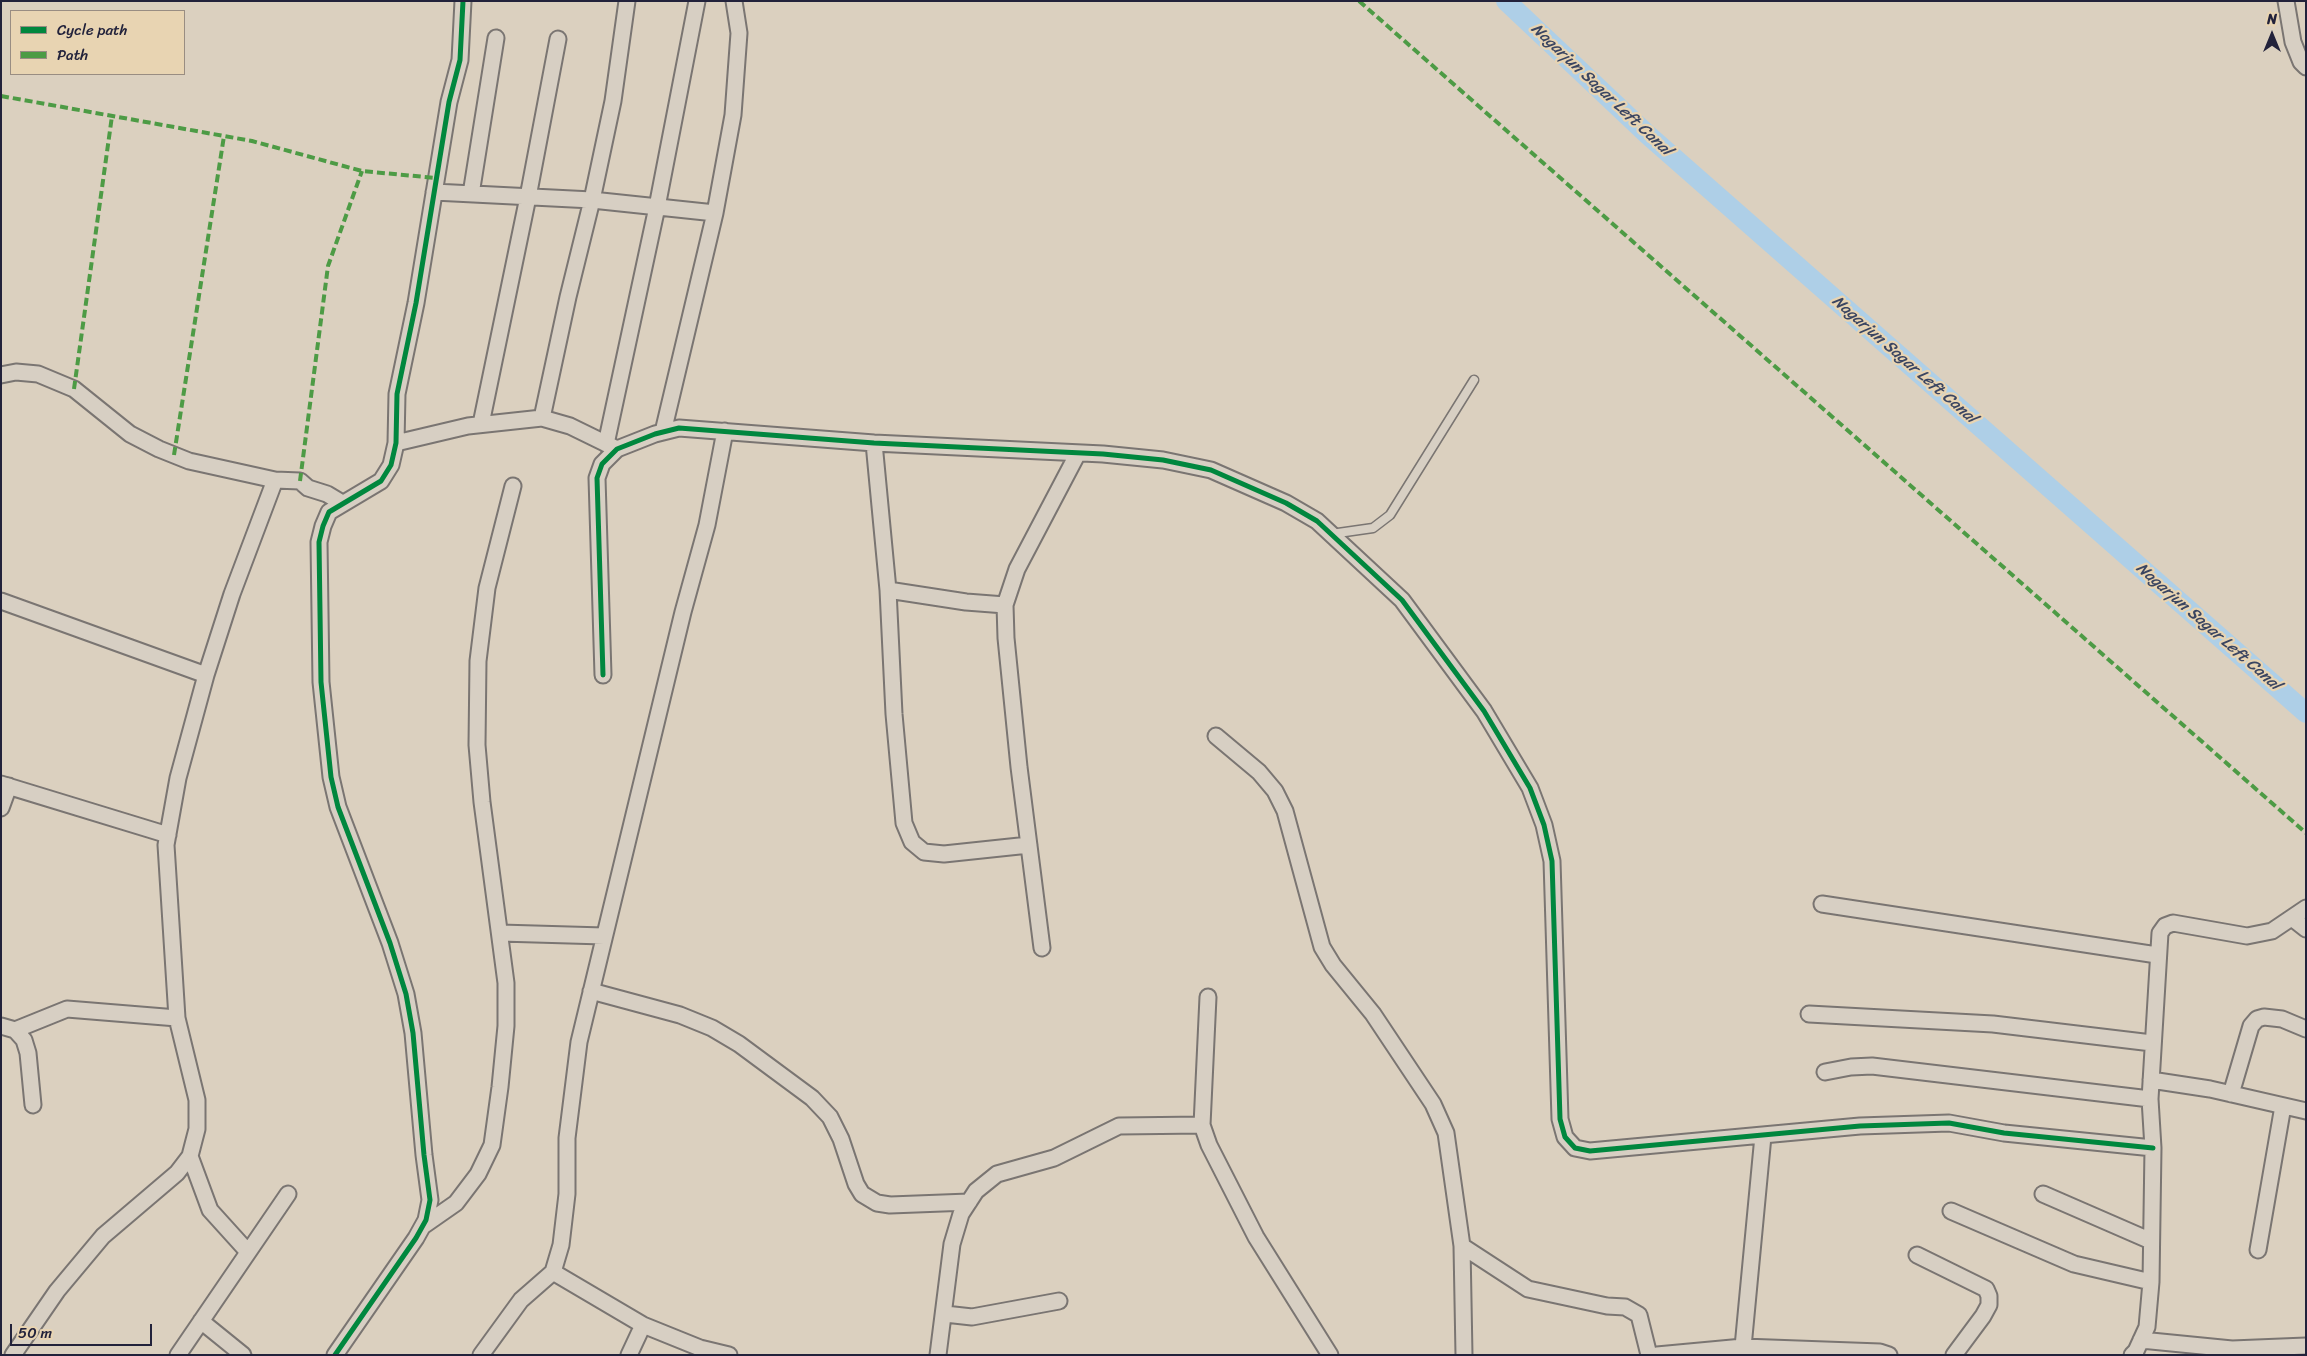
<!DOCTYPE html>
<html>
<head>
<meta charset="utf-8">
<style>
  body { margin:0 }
  #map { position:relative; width:2307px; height:1356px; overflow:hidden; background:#dbd0bf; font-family:Sriracha,sans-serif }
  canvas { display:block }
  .frame { position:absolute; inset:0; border:2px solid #22223b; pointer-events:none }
  .legend { position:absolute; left:10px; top:10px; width:175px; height:65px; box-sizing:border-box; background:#e8d4b2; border:1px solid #998d82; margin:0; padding:6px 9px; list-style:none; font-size:15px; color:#22223b }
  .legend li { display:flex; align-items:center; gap:10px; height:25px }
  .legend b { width:25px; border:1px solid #998d82 }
  .north { position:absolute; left:2247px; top:10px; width:50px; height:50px; -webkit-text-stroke:4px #e8d4b2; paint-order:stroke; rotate:0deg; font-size:14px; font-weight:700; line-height:20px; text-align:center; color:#22223b }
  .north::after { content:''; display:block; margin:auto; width:18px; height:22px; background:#22223b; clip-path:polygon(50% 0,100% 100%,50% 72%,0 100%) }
  .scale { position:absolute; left:10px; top:1324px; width:142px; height:22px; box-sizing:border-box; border:2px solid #22223b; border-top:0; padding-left:6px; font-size:15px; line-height:18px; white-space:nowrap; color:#22223b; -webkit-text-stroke:4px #e8d4b2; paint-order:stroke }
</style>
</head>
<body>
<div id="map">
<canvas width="2307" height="1356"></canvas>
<div class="frame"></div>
<ul class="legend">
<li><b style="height:6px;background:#00873e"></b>Cycle path</li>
<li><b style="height:6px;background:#4d9b45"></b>Path</li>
</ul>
<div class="north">N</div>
<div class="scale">50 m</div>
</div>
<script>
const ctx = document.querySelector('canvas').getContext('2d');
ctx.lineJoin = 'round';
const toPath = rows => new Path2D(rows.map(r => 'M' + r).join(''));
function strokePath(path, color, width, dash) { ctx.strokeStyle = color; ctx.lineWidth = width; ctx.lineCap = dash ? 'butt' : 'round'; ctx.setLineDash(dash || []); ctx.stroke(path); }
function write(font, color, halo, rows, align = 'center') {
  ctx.font = font + ' Sriracha,sans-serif'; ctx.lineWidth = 4.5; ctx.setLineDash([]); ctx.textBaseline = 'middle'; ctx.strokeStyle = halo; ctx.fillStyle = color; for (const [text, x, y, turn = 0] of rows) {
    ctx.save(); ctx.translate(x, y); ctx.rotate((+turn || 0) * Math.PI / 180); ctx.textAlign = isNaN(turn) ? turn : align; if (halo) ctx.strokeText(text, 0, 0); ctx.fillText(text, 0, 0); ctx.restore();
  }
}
strokePath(toPath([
  [1506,1,1648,135,2306,713]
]), '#aecfe7', 20);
const lane = toPath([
  [1331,534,1373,528,1390,515,1474,380]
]);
const street = toPath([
  [2286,1,2293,42,2301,62,2306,67],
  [434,192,592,200,715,213],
  [471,194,496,38],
  [1,375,16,372,38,374,74,389,130,434,159,449,189,461,275,480,300,481,308,488,327,494,342,503],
  [542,418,568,297,592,200,613,101,627,1],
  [481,424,528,197,558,39],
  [663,432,715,213,733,115,739,33,734,1],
  [396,443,468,426,542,418,570,426,615,448],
  [874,443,888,590,894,714,904,823,912,842,924,852,944,854,1029,845],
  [606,444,657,207,697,1],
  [888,590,966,602,1005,605],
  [1,601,206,675],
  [603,675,597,478,602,464,617,449,655,434,679,428,874,443,1103,454,1163,460,1211,470,1286,503,1317,521,1402,600,1484,711,1530,788,1544,825,1552,861,1560,1119,1565,1137,1575,1148,1590,1151,1860,1126,1949,1123,2004,1133,2153,1148],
  [1216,736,1259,772,1275,791,1285,811,1322,947,1333,965,1373,1014,1433,1104,1446,1133,1462,1246,1464,1355],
  [1,784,168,835],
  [1,808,9,786],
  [1822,904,2157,955],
  [2292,918,2306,929],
  [500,933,604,936],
  [1042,948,1019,767,1006,638,1005,605,1017,569,1078,453],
  [591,991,680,1015,712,1028,739,1044,812,1098,830,1117,841,1139,856,1184,862,1194,877,1203,890,1205,969,1202],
  [1208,997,1202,1125,1209,1145,1256,1237,1330,1355],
  [1809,1014,1993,1024,2152,1043],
  [1,1026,15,1030,24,1040,28,1053,33,1105],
  [15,1030,67,1009,177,1018],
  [1825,1072,1851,1067,1872,1066,2150,1099],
  [2151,1080,2210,1089,2306,1111],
  [2231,1094,2251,1026,2257,1019,2264,1017,2282,1019,2306,1029],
  [190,1156,210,1210,248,1252],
  [2043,1194,2151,1241],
  [1951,1211,2074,1264,2151,1282],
  [423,1226,456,1203,478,1174,492,1145,500,1087,506,1026,506,983,482,802,477,745,478,661,487,588,513,486],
  [1462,1246,1528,1289,1607,1306,1625,1307,1639,1315,1649,1355],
  [2258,1250,2283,1106],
  [1917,1255,1986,1289,1989,1296,1989,1305,1983,1316,1954,1355],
  [553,1272,643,1325,700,1348,729,1355],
  [945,1314,972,1317,1059,1301],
  [201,1321,243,1355],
  [2141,1340,2232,1349,2306,1346],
  [1743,1347,1763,1136],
  [13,1355,57,1291,103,1236,177,1173,190,1156,197,1129,197,1100,177,1018,166,845,178,778,206,675,232,594,275,480],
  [178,1355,288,1194],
  [335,1355,416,1238,426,1220,430,1200,424,1155,413,1033,406,994,390,943,338,807,331,777,321,682,319,542,323,526,329,512,381,481,391,465,396,443,397,394,416,303,449,102,460,60,463,1],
  [481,1355,521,1300,553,1272,561,1245,567,1194,567,1138,579,1042,683,612,707,525,725,431],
  [629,1355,643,1325],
  [938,1355,952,1244,961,1214,976,1191,997,1174,1054,1158,1119,1126,1202,1125],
  [1657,1355,1743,1347,1880,1352,1889,1355],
  [2132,1355,2136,1351,2147,1327,2151,1282,2153,1148,2150,1099,2160,933,2165,926,2173,923,2247,936,2272,931,2306,908]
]);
strokePath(lane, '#7a7572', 11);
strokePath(street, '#7a7572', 19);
strokePath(lane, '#d7cfc3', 8);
strokePath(street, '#d7cfc3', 15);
strokePath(toPath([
  [1359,1,2306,833],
  [1,96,252,141,362,171,436,178],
  [74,389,112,116],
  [174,455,224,136],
  [300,481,328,266,362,171]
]), '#4d9b45', 4, [8, 4]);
strokePath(toPath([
  [603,675,597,478,602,464,617,449,655,434,679,428,874,443,1103,454,1163,460,1211,470,1286,503,1317,521,1402,600,1484,711,1530,788,1544,825,1552,861,1560,1119,1565,1137,1575,1148,1590,1151,1860,1126,1949,1123,2004,1133,2153,1148],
  [335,1355,416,1238,426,1220,430,1200,424,1155,413,1033,406,994,390,943,338,807,331,777,321,682,319,542,323,526,329,512,381,481,391,465,396,443,397,394,416,303,449,102,460,60,463,1]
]), '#00873e', 5);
write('italic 16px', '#3a4561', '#e8d4b2', [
  ["Nagarjun Sagar Left Canal",1601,90,43],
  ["Nagarjun Sagar Left Canal",1904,360,41],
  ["Nagarjun Sagar Left Canal",2208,627,41]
]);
</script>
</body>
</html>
